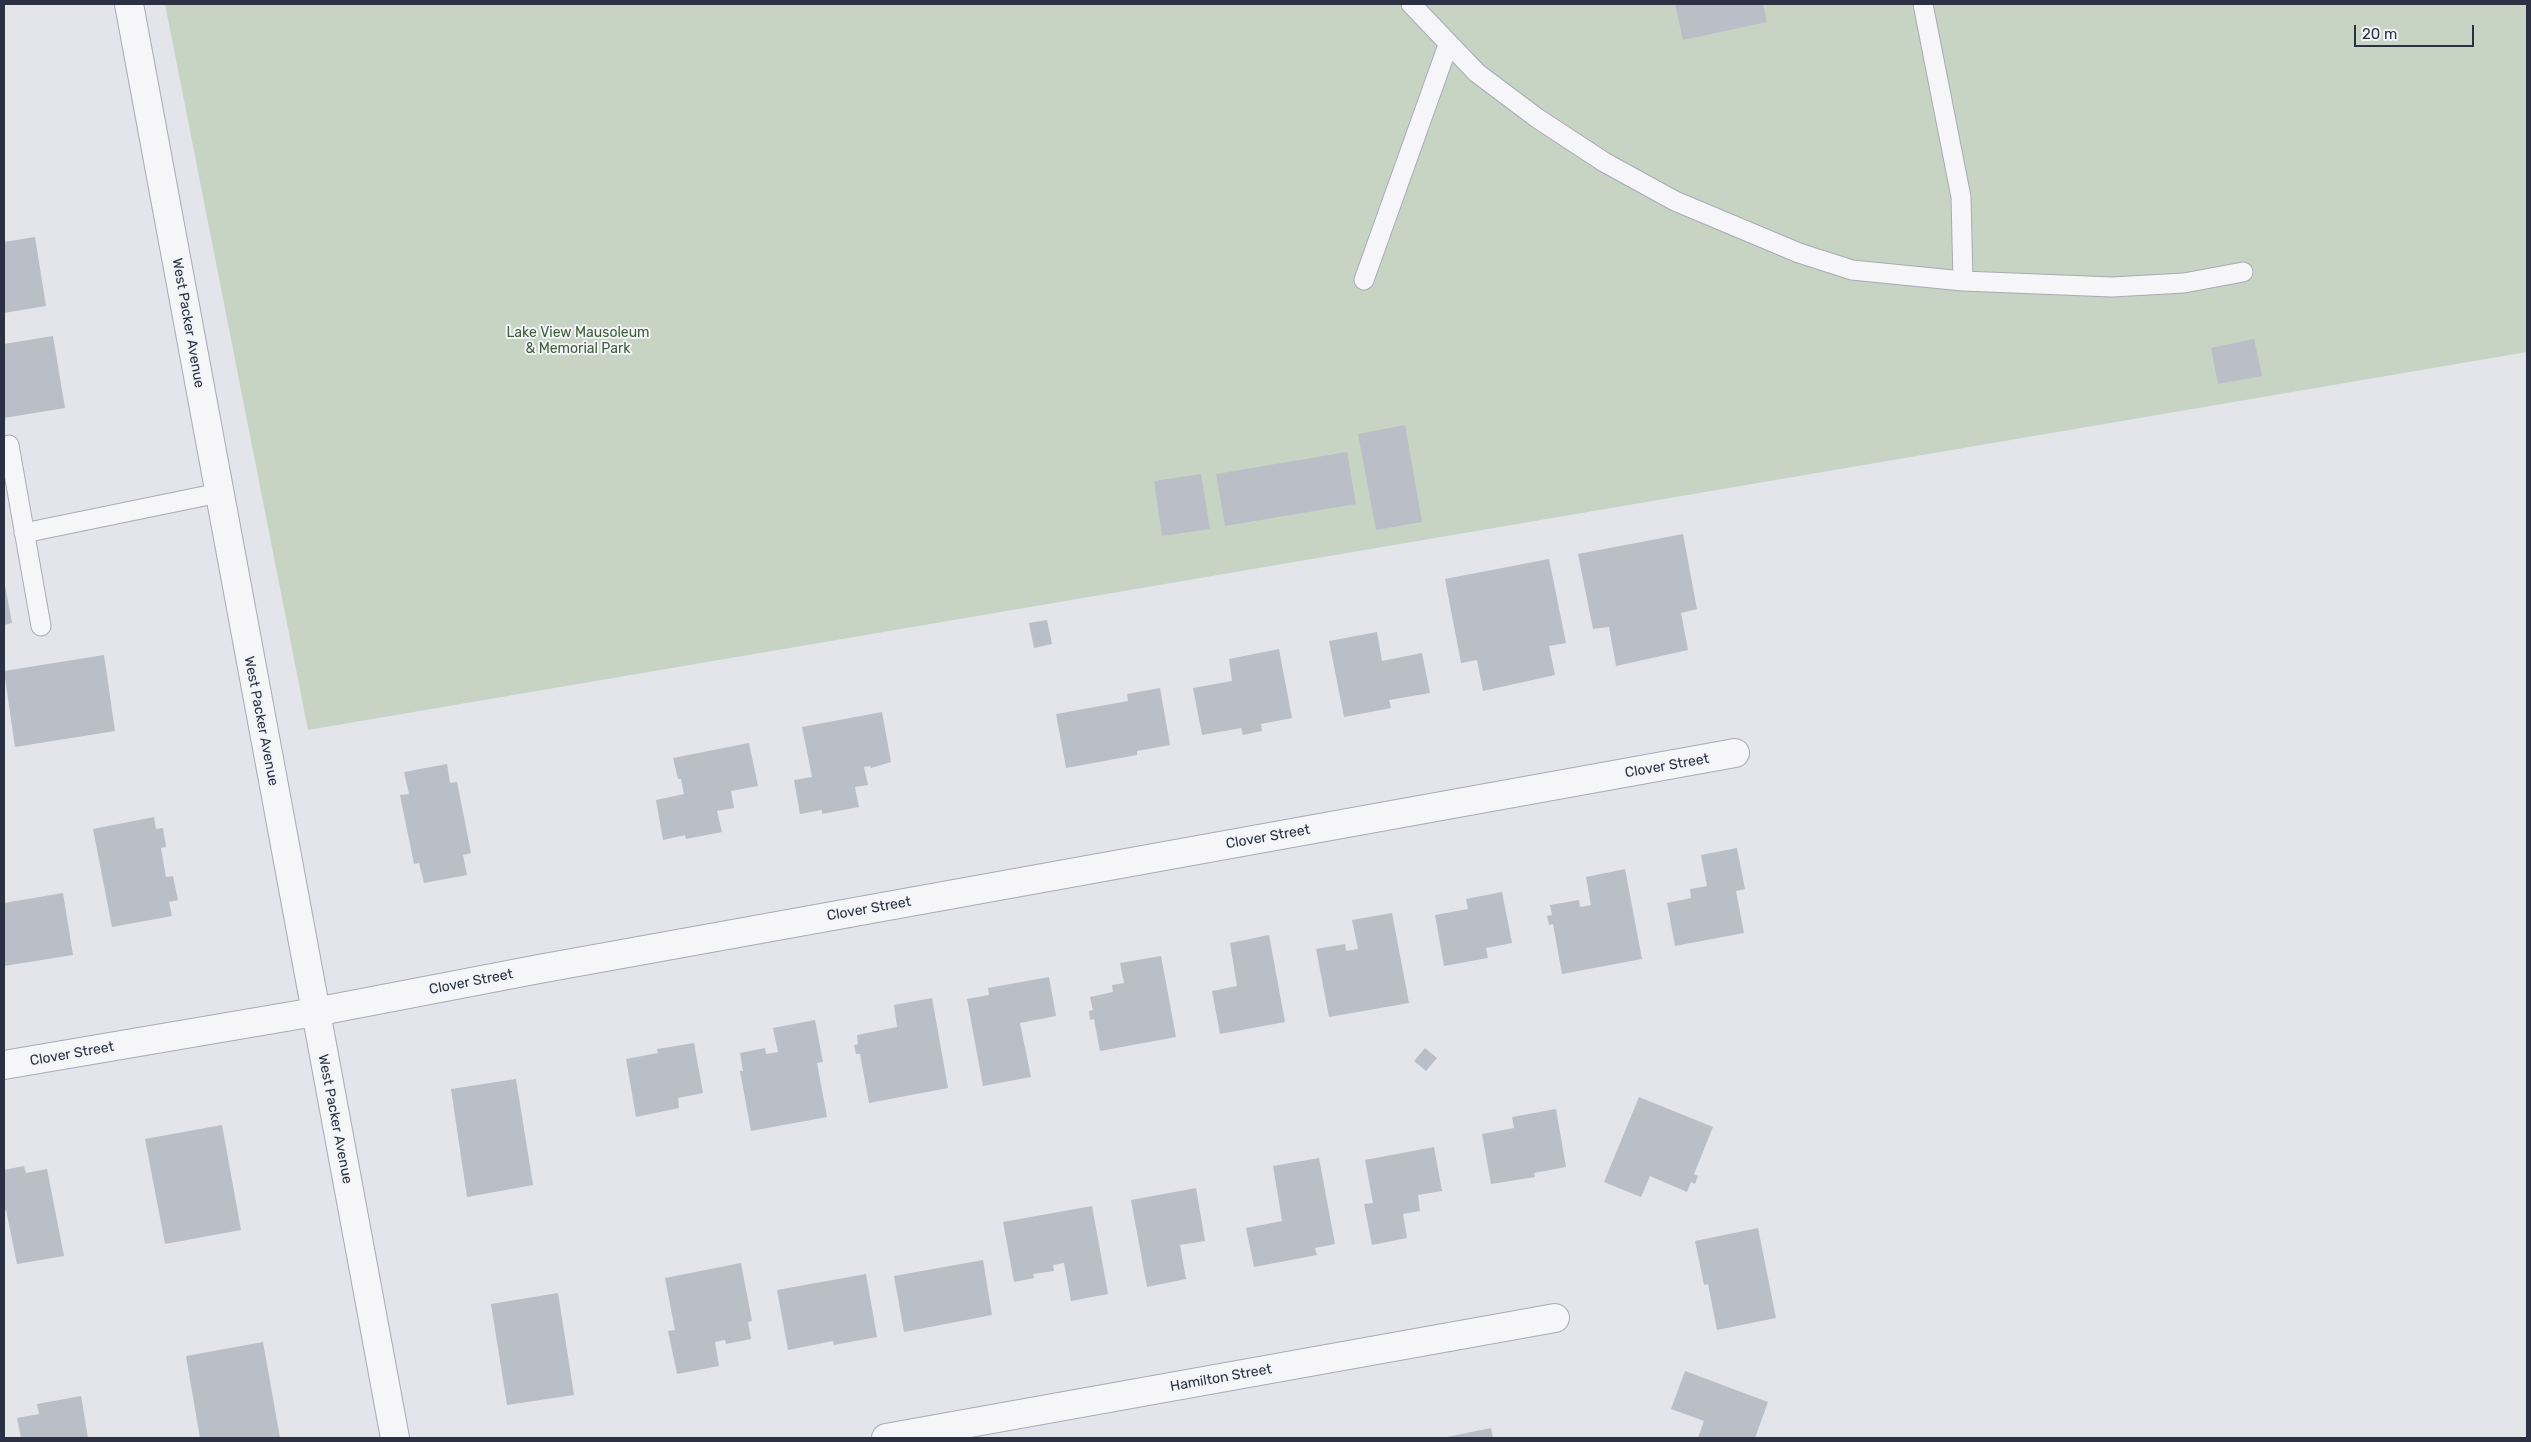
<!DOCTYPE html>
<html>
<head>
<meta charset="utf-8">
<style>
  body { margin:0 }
  #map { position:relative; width:2531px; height:1442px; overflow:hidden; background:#e3e5eb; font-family:Rubik,sans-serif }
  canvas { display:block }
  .frame { position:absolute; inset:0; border:5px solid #2b3142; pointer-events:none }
  .scale { position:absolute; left:2354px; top:25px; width:120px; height:22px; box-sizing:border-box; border:2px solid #2b3142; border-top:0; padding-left:6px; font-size:15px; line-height:18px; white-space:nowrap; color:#2b3142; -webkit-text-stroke:4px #f3f4f8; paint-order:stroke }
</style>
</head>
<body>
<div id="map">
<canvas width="2531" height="1442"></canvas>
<div class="frame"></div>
<div class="scale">20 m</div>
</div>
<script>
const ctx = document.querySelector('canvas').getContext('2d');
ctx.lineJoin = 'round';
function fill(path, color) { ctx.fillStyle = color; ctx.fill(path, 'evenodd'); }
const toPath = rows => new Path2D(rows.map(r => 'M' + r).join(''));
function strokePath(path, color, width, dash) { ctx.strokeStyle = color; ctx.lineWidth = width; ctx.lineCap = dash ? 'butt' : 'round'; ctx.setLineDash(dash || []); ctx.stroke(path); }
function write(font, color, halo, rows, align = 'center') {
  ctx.font = font + ' Rubik,sans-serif'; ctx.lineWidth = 4; ctx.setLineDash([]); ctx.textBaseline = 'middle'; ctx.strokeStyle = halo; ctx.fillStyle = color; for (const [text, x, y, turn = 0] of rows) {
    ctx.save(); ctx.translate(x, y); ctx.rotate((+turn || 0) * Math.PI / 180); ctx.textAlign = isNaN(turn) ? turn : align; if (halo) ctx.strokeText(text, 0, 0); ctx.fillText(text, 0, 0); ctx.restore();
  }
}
fill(toPath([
  [165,4,2527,4,2527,352,308,730]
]), '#c7d4c4');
fill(toPath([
  [1675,4,1763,4,1767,22,1683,40],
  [35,237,46,306,4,313,4,242],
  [53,336,65,408,4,418,4,344],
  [2254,339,2262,376,2218,384,2211,348],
  [1405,425,1422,522,1376,530,1358,434],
  [1347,452,1356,504,1225,526,1216,474],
  [1201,474,1210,529,1162,536,1154,481],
  [1683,534,1697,609,1681,613,1688,650,1616,666,1609,627,1593,629,1578,554],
  [1549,559,1566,643,1549,646,1555,675,1483,691,1477,660,1461,663,1445,579],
  [4,580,12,623,4,625],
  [1047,620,1052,644,1034,648,1029,623],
  [1377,632,1382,661,1422,653,1430,693,1389,700,1391,708,1344,717,1329,641],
  [1279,649,1292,718,1261,724,1262,731,1243,735,1241,728,1202,735,1193,688,1232,681,1229,659],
  [104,655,115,731,15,747,4,671],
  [1160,688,1170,745,1137,751,1137,755,1066,768,1056,714,1128,701,1127,694],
  [882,712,891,762,871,768,870,766,864,767,868,785,855,787,859,807,822,814,822,810,800,814,794,780,812,777,802,727],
  [749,743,758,786,731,791,734,808,717,811,722,832,686,839,685,835,663,840,656,800,684,794,681,779,678,779,673,758],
  [447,764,450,783,457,782,471,853,463,855,467,875,424,883,419,863,414,864,400,795,409,794,404,772],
  [154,817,156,829,163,828,166,847,161,848,166,877,173,876,178,900,169,902,172,916,112,927,93,829],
  [1737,848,1745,889,1736,891,1744,933,1675,946,1667,903,1691,898,1690,889,1707,886,1701,855],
  [1625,869,1642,959,1562,974,1553,924,1549,925,1547,916,1552,915,1550,905,1579,900,1580,907,1591,905,1586,877],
  [1502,892,1512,943,1486,948,1488,958,1444,966,1435,915,1468,909,1466,899],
  [63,893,73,955,4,966,4,903],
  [1392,913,1409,1003,1329,1017,1316,949,1345,944,1346,951,1358,949,1352,920],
  [1269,935,1285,1022,1220,1034,1212,991,1237,986,1230,943],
  [1161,956,1176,1037,1100,1051,1094,1019,1090,1020,1089,1011,1093,1010,1090,997,1113,992,1112,985,1124,983,1120,963],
  [1049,977,1056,1016,1020,1023,1031,1077,983,1086,967,999,989,995,988,988],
  [932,998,948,1088,869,1103,860,1054,856,1054,854,1045,858,1044,857,1035,897,1027,894,1005],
  [815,1020,823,1062,817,1063,827,1117,751,1131,740,1071,743,1071,740,1053,765,1048,766,1054,778,1052,773,1028],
  [694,1043,703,1093,678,1098,679,1108,636,1117,626,1059,658,1053,657,1049],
  [1425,1048,1437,1058,1426,1071,1414,1061],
  [516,1079,533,1185,467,1197,451,1089],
  [1639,1097,1713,1127,1694,1174,1698,1176,1695,1184,1691,1182,1687,1192,1650,1176,1641,1197,1604,1182],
  [1556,1109,1566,1167,1534,1173,1535,1177,1491,1184,1482,1134,1514,1128,1512,1117],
  [222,1125,241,1230,165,1244,145,1139],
  [1434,1147,1442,1191,1418,1195,1420,1211,1403,1214,1407,1238,1372,1245,1364,1204,1373,1203,1365,1160],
  [1319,1158,1335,1244,1315,1248,1317,1255,1254,1267,1246,1228,1282,1221,1273,1166],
  [24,1166,26,1173,47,1169,64,1256,17,1264,6,1210,4,1211,4,1170],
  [1196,1188,1205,1241,1180,1245,1186,1279,1147,1287,1131,1200],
  [1092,1206,1108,1294,1071,1301,1064,1263,1053,1265,1054,1271,1033,1274,1034,1278,1014,1282,1003,1222],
  [1758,1228,1776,1318,1717,1330,1708,1284,1704,1285,1695,1241],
  [983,1260,992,1315,904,1332,894,1276],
  [741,1263,752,1321,748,1322,751,1339,726,1344,725,1340,715,1342,719,1366,677,1374,668,1331,675,1330,665,1278],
  [866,1274,877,1337,834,1345,833,1341,788,1350,777,1290],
  [558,1293,574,1395,507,1405,491,1304],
  [263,1342,280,1438,200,1438,186,1356],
  [1685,1371,1768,1402,1755,1438,1698,1438,1704,1421,1671,1409],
  [81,1396,88,1438,21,1438,17,1418,39,1414,37,1404],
  [1491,1428,1493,1438,1447,1438,1447,1437]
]), '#babec7');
const service = toPath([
  [1411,4,1477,73,1537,118,1604,162,1675,201,1799,253,1852,270,1963,281],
  [1923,4,1961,197,1963,281,2112,287,2184,283,2243,272],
  [1364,280,1448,45],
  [9,445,41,626],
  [24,533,219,493]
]);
const minor = toPath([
  [129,4,395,1438],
  [4,1065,315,1012,539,969,1735,753],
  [886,1438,1555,1318]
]);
strokePath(service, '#a8abb5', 21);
strokePath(minor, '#a8abb5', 30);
strokePath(service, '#f6f6f9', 19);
strokePath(minor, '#f6f6f9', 28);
write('14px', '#2b3142', '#f3f4f8', [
  ["West Packer Avenue",188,323,80],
  ["West Packer Avenue",261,721,79],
  ["Clover Street",1667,766,-10],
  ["Clover Street",1268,837,-10],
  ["Clover Street",869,909,-10],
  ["Clover Street",471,982,-11],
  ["Clover Street",72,1054,-10],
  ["West Packer Avenue",335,1119,79],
  ["Hamilton Street",1221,1378,-10]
]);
write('14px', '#3c5e39', '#f3f4f8', [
  ["Lake View Mausoleum",578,333],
  ["& Memorial Park",578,349]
]);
</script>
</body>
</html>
